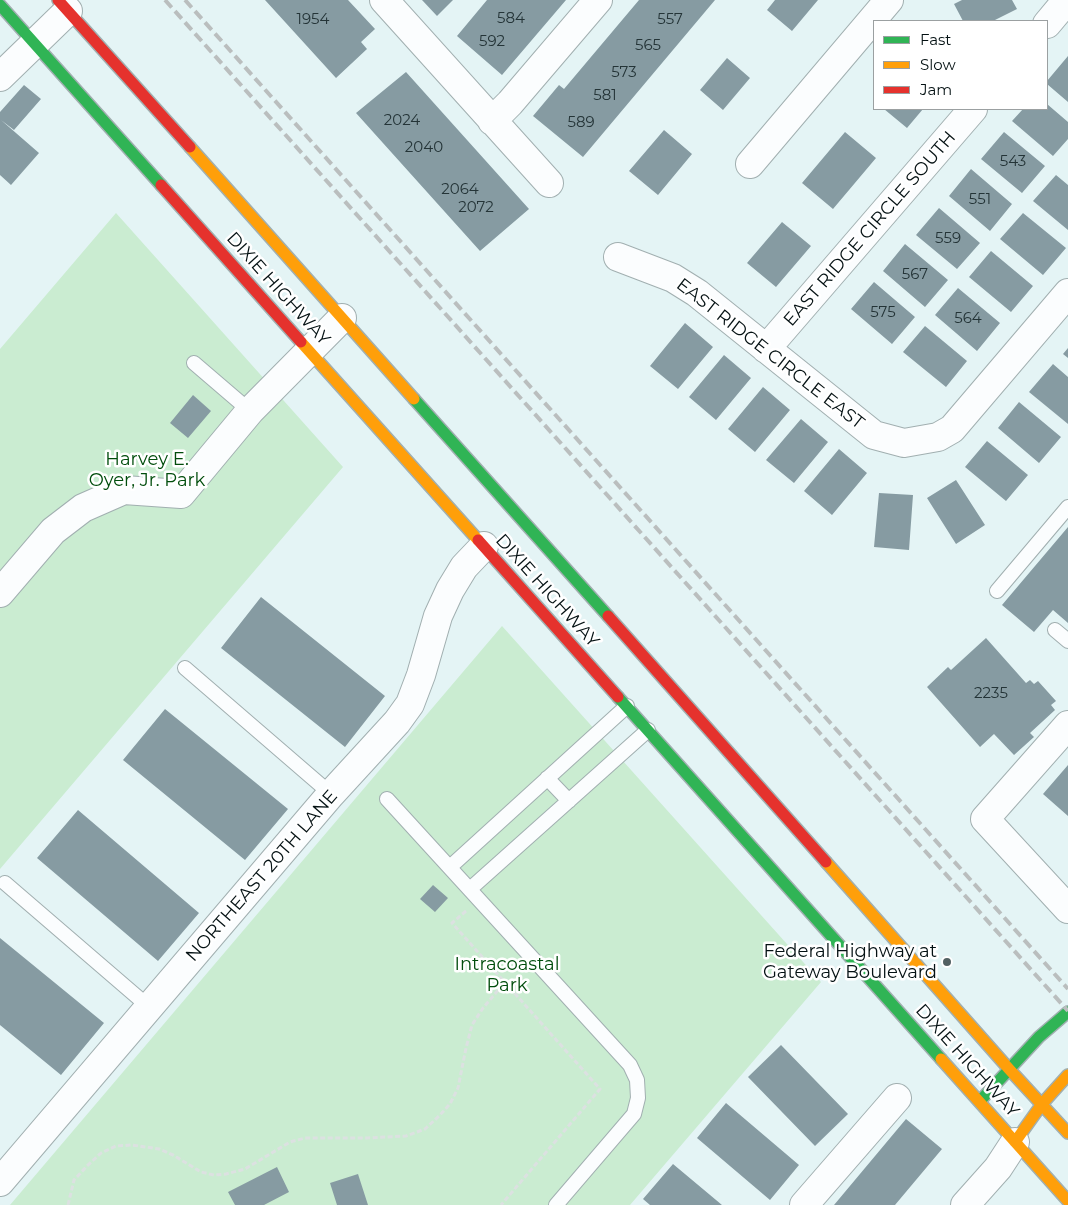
<!DOCTYPE html>
<html>
<head>
<meta charset="utf-8">
<style>
  body { margin:0 }
  #map { position:relative; width:1068px; height:1205px; overflow:hidden; background:#e4f4f5; font-family:Montserrat,sans-serif }
  canvas { display:block }
  .legend { position:absolute; left:873px; top:20px; width:175px; height:90px; box-sizing:border-box; background:#fff; border:1px solid #9ba0a1; margin:0; padding:6px 9px; list-style:none; font-size:15px; color:#041113 }
  .legend li { display:flex; align-items:center; gap:10px; height:25px }
  .legend b { width:25px; border:1px solid #9ba0a1 }
</style>
</head>
<body>
<div id="map">
<canvas width="1068" height="1205"></canvas>
<ul class="legend">
<li><b style="height:6px;background:#30b455"></b>Fast</li>
<li><b style="height:6px;background:#ff9f0a"></b>Slow</li>
<li><b style="height:6px;background:#e5322d"></b>Jam</li>
</ul>
</div>
<script>
const ctx = document.querySelector('canvas').getContext('2d');
ctx.lineJoin = 'round';
function fill(path, color) { ctx.fillStyle = color; ctx.fill(path, 'evenodd'); }
const toPath = rows => new Path2D(rows.map(r => 'M' + r).join(''));
function strokePath(path, color, width, dash) { ctx.strokeStyle = color; ctx.lineWidth = width; ctx.lineCap = dash ? 'butt' : 'round'; ctx.setLineDash(dash || []); ctx.stroke(path); }
function write(font, color, halo, rows, align = 'center') {
  ctx.font = font + ' Montserrat,sans-serif'; ctx.lineWidth = 5; ctx.setLineDash([]); ctx.textBaseline = 'middle'; ctx.strokeStyle = halo; ctx.fillStyle = color; for (const [text, x, y, turn = 0] of rows) {
    ctx.save(); ctx.translate(x, y); ctx.rotate((+turn || 0) * Math.PI / 180); ctx.textAlign = isNaN(turn) ? turn : align; if (halo) ctx.strokeText(text, 0, 0); ctx.fillText(text, 0, 0); ctx.restore();
  }
}
fill(toPath([
  [116,213,343,467,0,869,0,349],
  [502,626,821,982,630,1205,10,1205]
]), '#caecd1');
fill(toPath([
  [265,0,348,0,375,29,361,42,367,49,336,78],
  [422,0,453,0,437,16],
  [487,0,566,0,502,75,457,36],
  [639,0,715,0,583,157,533,116,559,85,564,89],
  [775,0,818,0,792,31,767,10],
  [962,0,1012,0,1017,9,993,21,963,21,954,4],
  [1068,56,1068,102,1047,84,1047,81],
  [727,58,750,78,723,110,700,90],
  [406,72,529,209,480,251,356,113],
  [24,85,41,99,14,130,1,120,39,153,11,185,0,175,0,112],
  [1047,104,1068,122,1068,139,1053,156,1012,121,1023,109,1047,109],
  [884,109,923,109,907,128],
  [664,130,692,154,658,195,629,171],
  [845,132,876,158,833,209,802,183],
  [1004,132,1045,166,1022,193,981,159],
  [971,169,1012,204,990,231,949,196],
  [1056,175,1068,185,1068,230,1033,201],
  [939,208,980,243,957,269,916,235],
  [1023,213,1066,248,1043,275,1000,239],
  [782,222,811,246,776,287,747,263],
  [905,244,948,280,925,307,883,271],
  [991,251,1033,286,1011,312,969,277],
  [874,282,915,317,892,344,851,309],
  [958,288,1000,323,977,351,935,315],
  [685,323,713,347,678,389,650,366],
  [925,326,967,361,946,387,903,352],
  [1068,348,1068,358,1063,354],
  [724,355,751,378,716,420,689,397],
  [1053,364,1068,377,1068,424,1029,392],
  [763,387,790,410,755,452,728,429],
  [193,395,211,411,188,438,170,423],
  [1019,402,1061,437,1039,463,998,428],
  [801,419,828,442,794,483,766,460],
  [987,441,1028,475,1006,501,965,467],
  [839,449,867,473,832,515,804,491],
  [956,480,985,525,956,544,927,498],
  [879,493,913,495,909,550,874,547],
  [1068,527,1068,623,1053,610,1034,632,1002,605],
  [261,597,385,696,345,747,221,648],
  [986,638,1026,683,1030,680,1034,684,1038,681,1056,701,1051,705,1055,710,1030,733,1034,737,1014,755,994,734,980,747,927,687,948,667,951,670],
  [165,709,288,809,245,860,123,760],
  [1068,765,1068,816,1043,794],
  [78,810,199,913,158,961,37,858],
  [433,885,448,898,435,912,420,899],
  [0,938,104,1023,61,1075,0,1025],
  [781,1045,848,1114,815,1146,748,1077],
  [726,1103,799,1165,770,1200,697,1138],
  [906,1119,942,1149,895,1205,834,1205],
  [673,1164,722,1205,650,1205,643,1199],
  [277,1167,289,1192,264,1205,235,1205,228,1192],
  [358,1174,368,1205,337,1205,330,1183]
]), '#869ba2');
const lane = toPath([
  [194,363,250,411],
  [997,591,1068,507],
  [1055,630,1068,641],
  [185,668,331,794],
  [547,778,569,801],
  [387,799,630,1065,637,1080,638,1098,634,1114,556,1205],
  [450,867,627,706],
  [5,883,149,1007],
  [470,889,648,730]
]);
const street = toPath([
  [384,0,549,183],
  [1047,24,1067,0],
  [0,77,68,11],
  [492,121,510,103,598,0],
  [750,164,889,0],
  [618,257,673,278,697,293,874,435,904,443,938,437,952,429,1068,293],
  [766,349,973,109],
  [0,593,53,531,83,508,124,490,181,494,250,411,342,318],
  [1068,725,985,819,1068,909],
  [0,1182,331,794,397,722,410,704,421,675,438,616,450,590,464,567,484,546],
  [804,1205,897,1098],
  [965,1205,998,1168,1015,1142]
]);
const fast = toPath([
  [0,5,161,185],
  [414,399,608,616],
  [618,697,941,1059],
  [980,1101,1039,1037,1068,1012]
]);
const slow = toPath([
  [190,147,414,399],
  [301,342,478,540],
  [826,862,1009,1069,1068,1133],
  [941,1059,1068,1201],
  [1015,1142,1042,1104,1068,1075]
]);
const jam = toPath([
  [58,0,190,147],
  [161,185,301,342],
  [478,540,618,697],
  [608,616,826,862]
]);
strokePath(lane, '#a1afb0', 16);
strokePath(street, '#a1afb0', 30);
strokePath(fast, '#a1afb0', 14);
strokePath(slow, '#a1afb0', 14);
strokePath(jam, '#a1afb0', 14);
strokePath(toPath([
  [466,911,452,923,600,1089,501,1205],
  [68,1205,74,1180,87,1166,101,1153,116,1146,132,1145,159,1149,173,1155,201,1172,214,1175,226,1174,245,1169,290,1142,305,1138,367,1138,406,1136,425,1129,440,1115,450,1104,458,1088,466,1048,472,1025,483,1008,505,982]
]), '#dce1e1', 3, [5, 2.5]);
strokePath(lane, '#fbfdfe', 14);
strokePath(street, '#fbfdfe', 28);
strokePath(fast, '#30b455', 11);
strokePath(slow, '#ff9f0a', 11);
strokePath(jam, '#e5322d', 11);
strokePath(toPath([
  [165,0,1068,1011],
  [185,0,1068,989]
]), '#babebe', 4, [10, 5]);
for (const [x, y, r, color] of [
  [947,962,5,"#526062"]
]) { const dot = new Path2D(); dot.arc(x, y, r, 0, 2 * Math.PI); ctx.fillStyle = color; ctx.fill(dot); strokePath(dot, '#fff', 2); }
write('15px', '#243437', null, [
  ["584",511,19],
  ["1954",313,20],
  ["557",670,20],
  ["592",492,42],
  ["565",648,46],
  ["573",624,73],
  ["581",605,96],
  ["2024",402,121],
  ["589",581,123],
  ["2040",424,148],
  ["543",1013,162],
  ["2064",460,190],
  ["551",980,200],
  ["2072",476,208],
  ["559",948,239],
  ["567",915,275],
  ["575",883,313],
  ["564",968,319],
  ["2235",991,694]
]);
write('18px', '#041113', '#fff', [
  ["EAST RIDGE CIRCLE SOUTH",870,229,-49],
  ["DIXIE HIGHWAY",278,289,48],
  ["EAST RIDGE CIRCLE EAST",770,354,38],
  ["DIXIE HIGHWAY",547,591,48],
  ["NORTHEAST 20TH LANE",262,876,-49],
  ["DIXIE HIGHWAY",967,1061,48]
]);
write('18px', '#014d0c', '#fff', [
  ["Harvey E.",147,460],
  ["Oyer, Jr. Park",147,481],
  ["Intracoastal",507,965],
  ["Park",507,986]
]);
write('18px', '#041113', '#fff', [
  ["Federal Highway at",937,952],
  ["Gateway Boulevard",937,973]
], 'right');
</script>
</body>
</html>
